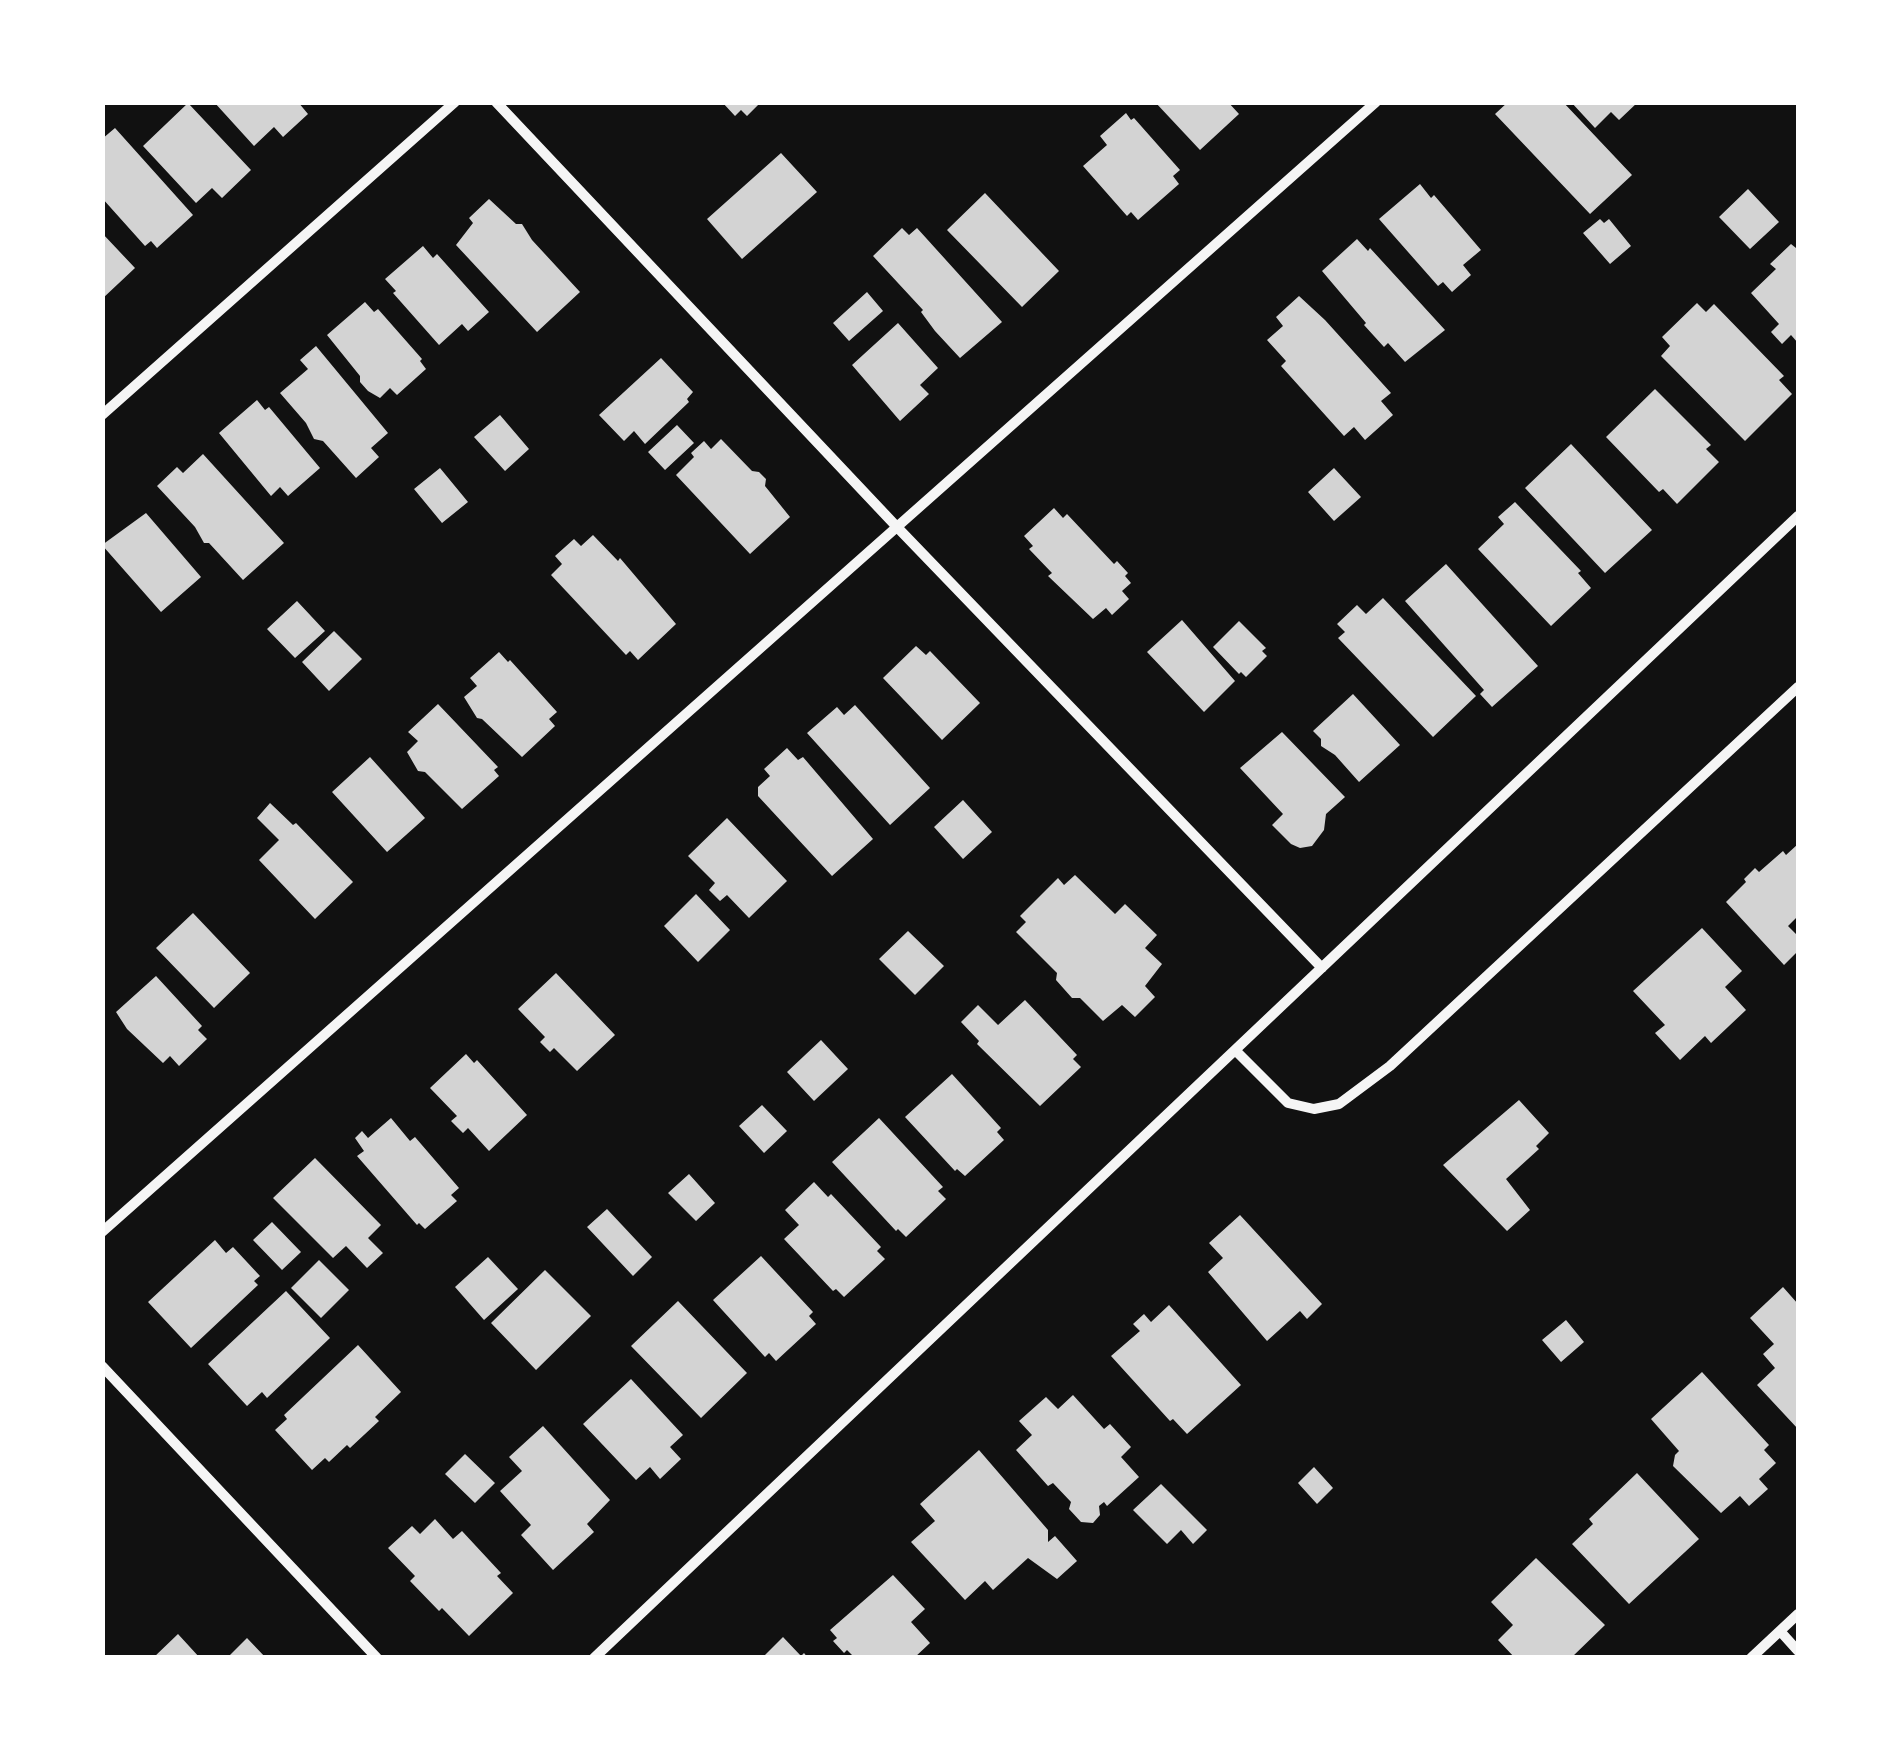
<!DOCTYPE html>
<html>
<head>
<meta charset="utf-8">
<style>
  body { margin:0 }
  #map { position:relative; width:1901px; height:1760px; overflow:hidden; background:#111; font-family:Rubik,sans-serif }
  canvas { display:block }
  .frame { position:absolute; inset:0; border:105px solid #fff; pointer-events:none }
</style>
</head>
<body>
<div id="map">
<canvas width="1901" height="1760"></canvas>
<div class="frame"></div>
</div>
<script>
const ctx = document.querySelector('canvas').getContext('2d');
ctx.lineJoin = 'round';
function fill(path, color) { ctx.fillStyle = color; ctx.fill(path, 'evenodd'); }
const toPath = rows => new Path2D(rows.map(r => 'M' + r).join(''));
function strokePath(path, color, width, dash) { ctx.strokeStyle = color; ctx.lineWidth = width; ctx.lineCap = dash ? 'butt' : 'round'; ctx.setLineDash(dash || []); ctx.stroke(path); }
fill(toPath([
  [214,102,298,102,308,114,283,137,274,127,254,146],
  [722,102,761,102,747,116,741,110,735,116],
  [1155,102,1228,102,1239,114,1200,150],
  [1508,102,1563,102,1632,175,1590,214,1495,114],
  [1571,102,1638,102,1619,120,1611,112,1595,128],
  [188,103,251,170,222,198,212,188,196,203,143,146],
  [1126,113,1131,120,1134,118,1180,170,1173,176,1179,184,1138,220,1131,212,1127,216,1083,166,1107,145,1100,136],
  [115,128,193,215,157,248,151,241,145,246,102,198,102,139],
  [781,153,817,192,742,259,707,219],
  [1420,184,1431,198,1434,195,1481,250,1463,265,1471,275,1452,292,1443,282,1438,286,1379,219],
  [1748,189,1779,222,1750,249,1719,217],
  [985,193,1059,271,1022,307,947,230],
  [489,199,516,224,522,224,532,240,580,292,537,332,456,245,473,223,469,218],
  [1600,219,1604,223,1609,219,1631,246,1610,264,1583,233],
  [902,228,909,235,917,228,1002,322,960,358,935,331,921,312,923,310,873,256],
  [102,233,135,268,102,299],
  [1357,239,1368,251,1370,248,1445,330,1405,362,1388,343,1384,347,1364,325,1366,323,1322,271],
  [1791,244,1796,248,1798,246,1798,343,1791,335,1782,344,1771,332,1779,324,1751,293,1776,269,1770,264],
  [423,246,433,258,437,254,489,312,468,331,462,324,439,345,393,293,396,291,385,279],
  [867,292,883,311,849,341,833,323],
  [1299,296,1325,320,1391,393,1381,401,1393,415,1365,440,1354,427,1344,436,1281,366,1286,361,1267,340,1283,326,1276,317],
  [365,302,374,312,378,309,422,359,420,361,426,369,397,395,390,388,380,398,368,391,360,382,360,376,327,335],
  [1697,303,1706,312,1714,304,1784,376,1779,380,1792,394,1745,441,1661,356,1670,346,1662,337],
  [898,323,938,368,920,385,929,394,900,421,852,365],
  [316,346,388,433,371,448,379,457,356,478,323,441,314,439,306,423,280,393,308,369,300,360],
  [661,358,693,392,687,399,689,402,645,444,634,431,624,441,599,415],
  [1655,389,1711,445,1706,449,1719,462,1677,504,1663,489,1659,492,1606,437],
  [257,400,265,410,269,407,320,468,288,496,280,487,271,496,219,433],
  [500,415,529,449,505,471,474,437],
  [677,425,694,443,665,470,648,452],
  [721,439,752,471,759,472,766,479,765,486,790,517,750,554,676,475,694,457,691,453,704,441,711,449],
  [1571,444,1652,530,1605,573,1525,488],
  [203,454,284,543,243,580,209,543,204,543,195,527,157,486,177,467,183,473],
  [440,468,468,502,442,523,414,489],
  [1334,468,1361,497,1334,521,1308,492],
  [1515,502,1581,571,1578,573,1591,588,1551,626,1478,549,1504,524,1498,517],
  [1054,508,1063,518,1067,514,1114,564,1117,561,1128,573,1125,576,1131,583,1122,591,1129,599,1112,615,1106,608,1093,619,1048,576,1052,573,1029,549,1033,546,1024,536],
  [146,513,201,577,161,612,102,545],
  [593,535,618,561,620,558,676,624,638,660,630,651,626,655,551,575,562,564,555,556,574,539,581,546],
  [1446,564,1538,666,1492,707,1480,694,1484,690,1405,601],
  [1383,598,1476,696,1433,737,1338,638,1345,632,1337,624,1357,605,1366,614],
  [297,601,325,631,295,658,267,629],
  [1182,620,1235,681,1204,712,1147,652],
  [1239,621,1266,648,1262,651,1267,656,1246,677,1241,672,1239,674,1213,647],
  [334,631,362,659,329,691,302,662],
  [916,646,926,655,930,651,980,703,942,740,883,678],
  [499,652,508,662,510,660,557,712,549,719,555,726,522,757,482,719,477,718,464,697,477,686,470,678],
  [1353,694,1400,745,1359,782,1335,755,1321,746,1321,739,1313,731],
  [438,704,498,767,494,770,499,776,462,809,425,772,418,771,407,752,418,741,408,732],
  [855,705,930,788,890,825,807,733,837,707,844,715],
  [1282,732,1345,797,1326,814,1324,830,1312,846,1300,848,1291,844,1272,825,1283,814,1240,768],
  [787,748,798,760,803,757,873,839,832,876,758,796,758,787,770,776,764,769],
  [370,757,425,818,387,852,332,792],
  [963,800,992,832,963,859,934,827],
  [270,803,293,825,296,823,353,882,315,919,259,860,279,840,257,818],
  [727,818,787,881,749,918,727,895,720,901,709,890,715,883,688,856],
  [1798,844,1798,916,1788,926,1798,936,1798,951,1784,965,1726,902,1746,882,1744,879,1755,868,1759,872,1783,851,1786,855],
  [1075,875,1115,914,1125,904,1157,935,1145,948,1162,964,1145,986,1155,997,1135,1017,1122,1005,1103,1021,1080,998,1072,998,1056,980,1057,973,1016,932,1026,922,1020,916,1058,878,1064,885],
  [696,894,730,930,698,962,664,926],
  [193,913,250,973,214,1008,156,948],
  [1702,928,1742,971,1725,987,1746,1010,1711,1043,1705,1036,1680,1060,1655,1033,1665,1025,1633,991],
  [908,931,944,966,915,995,879,959],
  [556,973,615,1035,577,1071,554,1048,550,1052,540,1042,545,1037,518,1009],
  [156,976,202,1026,198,1030,207,1039,179,1066,170,1056,163,1063,127,1029,116,1012],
  [1025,1000,1077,1055,1073,1059,1081,1067,1040,1106,977,1044,979,1041,961,1022,978,1005,998,1025],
  [821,1040,848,1069,814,1101,787,1072],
  [466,1054,474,1063,477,1060,527,1115,489,1151,468,1128,463,1133,451,1121,457,1116,430,1088],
  [952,1074,1001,1128,997,1132,1004,1140,965,1176,957,1169,955,1171,905,1117],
  [1519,1100,1549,1133,1536,1146,1539,1149,1506,1179,1530,1210,1507,1231,1443,1165],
  [762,1105,787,1131,764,1153,739,1126],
  [391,1118,410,1141,415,1137,459,1188,451,1195,457,1201,425,1229,419,1223,417,1225,357,1156,364,1151,355,1138,362,1131,368,1138],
  [879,1118,943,1187,938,1191,946,1199,906,1237,898,1229,896,1231,832,1162],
  [315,1158,381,1225,368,1238,383,1253,367,1268,346,1246,333,1258,273,1198],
  [689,1174,715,1203,696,1221,668,1193],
  [814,1182,828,1197,831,1194,881,1247,877,1251,885,1259,844,1297,836,1289,833,1291,784,1239,799,1225,785,1210],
  [607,1209,652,1257,633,1276,587,1227],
  [1240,1215,1322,1304,1307,1319,1300,1311,1267,1341,1208,1272,1223,1258,1209,1243],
  [272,1222,301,1252,282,1270,253,1240],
  [215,1240,226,1253,233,1247,260,1276,254,1281,258,1285,191,1348,148,1302],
  [761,1256,813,1312,809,1316,816,1324,776,1361,769,1353,765,1357,713,1300],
  [488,1257,518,1289,484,1320,455,1287],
  [319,1260,349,1290,321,1318,291,1288],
  [545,1270,591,1316,536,1370,491,1323],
  [1783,1287,1798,1304,1798,1429,1757,1385,1775,1368,1763,1354,1774,1344,1750,1318],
  [286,1291,330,1338,267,1398,262,1392,247,1406,208,1364],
  [678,1301,747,1373,701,1418,631,1346],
  [1169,1305,1241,1385,1187,1434,1173,1419,1170,1421,1111,1356,1140,1331,1133,1324,1144,1314,1151,1322],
  [1566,1320,1584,1342,1561,1362,1542,1340],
  [358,1345,401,1392,375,1417,379,1421,350,1448,347,1445,329,1462,325,1458,312,1470,275,1430,287,1419,284,1415],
  [1702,1372,1769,1445,1764,1450,1776,1463,1759,1479,1768,1489,1749,1506,1740,1496,1721,1513,1673,1466,1675,1455,1679,1451,1651,1419],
  [631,1379,683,1435,670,1447,681,1459,660,1479,650,1467,636,1480,583,1424],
  [1073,1395,1104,1429,1110,1424,1131,1447,1121,1457,1139,1477,1107,1506,1104,1502,1099,1506,1100,1515,1093,1523,1081,1522,1069,1509,1071,1502,1053,1483,1048,1486,1016,1450,1032,1435,1019,1421,1046,1397,1058,1409],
  [543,1426,610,1500,587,1524,594,1532,553,1570,521,1535,531,1525,500,1491,522,1471,509,1457],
  [979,1450,1048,1530,1048,1542,1055,1536,1077,1561,1057,1579,1028,1558,993,1590,985,1581,965,1600,911,1542,935,1521,920,1504],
  [465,1454,495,1483,475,1503,445,1474],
  [1314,1467,1333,1488,1317,1504,1298,1483],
  [1637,1473,1699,1539,1629,1604,1572,1544,1593,1524,1589,1519],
  [1161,1484,1207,1530,1193,1544,1181,1530,1167,1544,1133,1510],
  [435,1519,453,1539,462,1531,501,1573,497,1576,513,1593,469,1636,442,1608,439,1611,410,1581,415,1576,388,1548,412,1526,420,1534],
  [1536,1558,1605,1625,1571,1658,1515,1658,1498,1640,1513,1625,1491,1602],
  [893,1575,925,1609,911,1622,930,1643,914,1658,896,1655,893,1658,855,1658,847,1650,844,1653,833,1641,837,1638,830,1630],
  [178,1634,200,1658,153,1658],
  [783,1637,801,1656,804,1653,808,1658,762,1658],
  [247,1638,266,1658,227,1658]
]), '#d3d3d3');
strokePath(toPath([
  [496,102,896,526,1322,968],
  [102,415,455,102],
  [1236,1051,1288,1103,1314,1109,1339,1104,1390,1066,1798,687],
  [102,1232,1376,102],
  [102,1366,377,1658],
  [1780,1631,1798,1651],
  [594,1658,1798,516],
  [1751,1658,1798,1614]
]), '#f5f5f5', 10);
</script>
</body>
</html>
